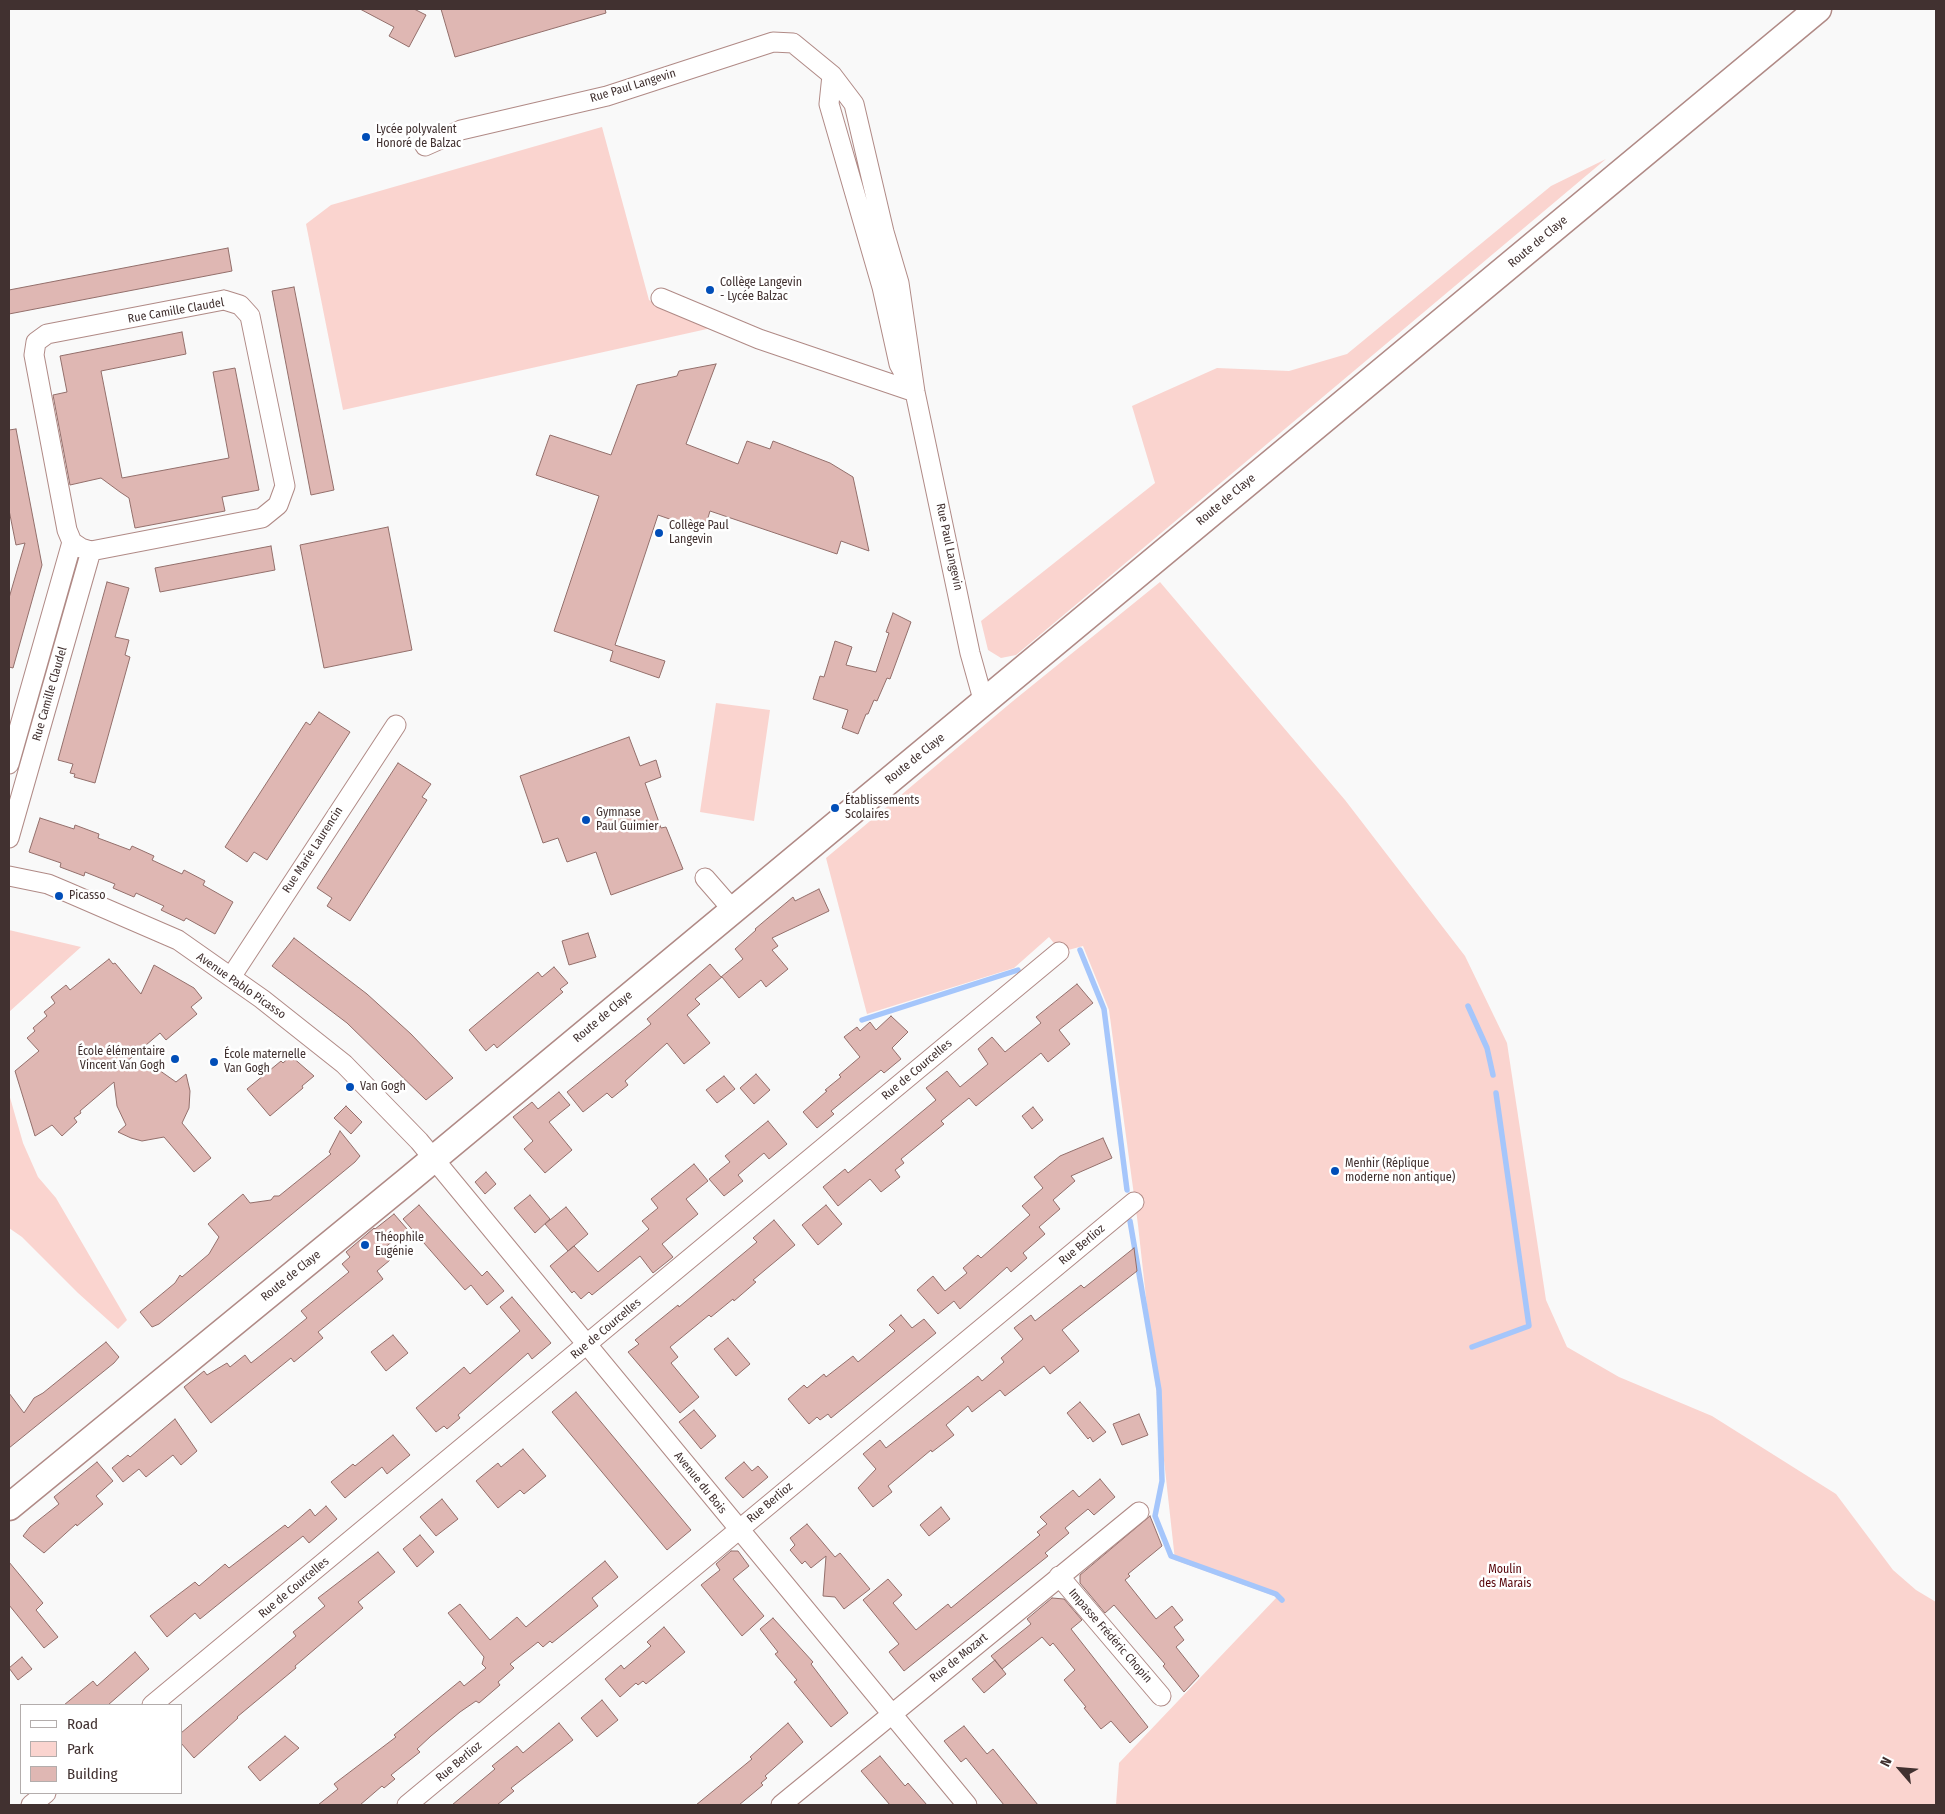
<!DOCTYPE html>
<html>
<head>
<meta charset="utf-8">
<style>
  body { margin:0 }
  #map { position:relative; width:1945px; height:1814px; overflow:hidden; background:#f9f9f9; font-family:"Fira Sans Condensed",sans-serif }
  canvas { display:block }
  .frame { position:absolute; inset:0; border:10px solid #413130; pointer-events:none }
  .legend { position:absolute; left:20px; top:1704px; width:162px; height:90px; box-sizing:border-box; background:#fff; border:1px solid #b3adac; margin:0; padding:6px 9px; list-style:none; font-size:15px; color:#413130 }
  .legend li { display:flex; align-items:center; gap:10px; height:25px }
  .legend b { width:25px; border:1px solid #b3adac }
  .north { position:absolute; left:1875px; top:1744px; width:50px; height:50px; -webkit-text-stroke:4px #fff; paint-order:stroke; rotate:297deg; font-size:14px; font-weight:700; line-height:20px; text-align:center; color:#413130 }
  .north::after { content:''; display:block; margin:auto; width:18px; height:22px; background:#413130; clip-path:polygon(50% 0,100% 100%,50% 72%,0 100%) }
</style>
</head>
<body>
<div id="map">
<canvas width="1945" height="1814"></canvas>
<div class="frame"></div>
<ul class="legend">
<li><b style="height:6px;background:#fff"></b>Road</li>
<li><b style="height:14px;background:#fad4cf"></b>Park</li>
<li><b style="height:14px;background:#dfb7b3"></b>Building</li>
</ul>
<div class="north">N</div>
</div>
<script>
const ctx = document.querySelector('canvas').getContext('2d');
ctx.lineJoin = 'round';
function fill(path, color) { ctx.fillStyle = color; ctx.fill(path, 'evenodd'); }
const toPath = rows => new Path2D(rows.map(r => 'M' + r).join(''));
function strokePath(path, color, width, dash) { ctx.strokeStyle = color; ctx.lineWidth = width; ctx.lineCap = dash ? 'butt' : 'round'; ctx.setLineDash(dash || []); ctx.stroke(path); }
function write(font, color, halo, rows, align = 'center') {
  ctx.font = font + ' "Fira Sans Condensed",sans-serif'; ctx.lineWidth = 5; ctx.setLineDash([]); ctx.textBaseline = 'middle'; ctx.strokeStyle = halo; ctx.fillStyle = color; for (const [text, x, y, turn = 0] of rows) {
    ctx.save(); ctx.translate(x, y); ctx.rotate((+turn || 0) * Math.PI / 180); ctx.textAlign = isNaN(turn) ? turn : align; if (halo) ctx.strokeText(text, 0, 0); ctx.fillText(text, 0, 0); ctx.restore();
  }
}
fill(toPath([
  [602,127,649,300,657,305,716,327,343,410,306,224,331,205],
  [1606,159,1016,655,1001,658,988,650,981,621,1155,483,1132,406,1217,368,1289,371,1347,354,1551,186],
  [1160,582,1345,800,1465,956,1507,1043,1546,1300,1567,1347,1619,1377,1712,1416,1836,1494,1893,1570,1916,1590,1936,1602,1936,1805,1116,1805,1119,1763,1277,1597,1175,1560,1138,1225,1109,1010,1083,946,1061,952,1049,937,1014,968,867,1014,826,858,1013,701],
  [716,703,770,710,754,821,700,812],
  [9,930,81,947,9,1012],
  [9,1094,23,1143,38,1177,56,1198,127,1320,118,1329,78,1293,22,1237,9,1228]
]), '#fad4cf');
strokePath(toPath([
  [1080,950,1104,1009,1127,1190],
  [1468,1006,1487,1048,1493,1075],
  [862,1020,1018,970],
  [1130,1221,1159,1390,1162,1481,1155,1516,1171,1556,1276,1594,1282,1600],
  [1472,1347,1529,1326,1496,1093]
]), '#a5c6fb', 5.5);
const building = toPath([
  [360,9,414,9,426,15,409,47,389,36,394,27,360,9],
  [441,9,605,9,606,13,455,57,441,9],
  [228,248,232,271,9,314,9,290,228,248],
  [294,287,334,490,311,495,272,291,294,287],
  [182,332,186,354,101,371,122,478,229,458,213,372,235,368,259,490,222,497,225,511,135,528,129,498,120,492,101,478,70,485,53,395,67,392,60,356,182,332],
  [716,364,686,444,738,464,747,441,770,449,773,441,830,463,853,477,869,551,841,541,837,554,710,511,704,531,658,515,615,645,665,661,659,678,610,661,613,651,554,631,599,496,536,475,550,435,611,455,637,385,677,376,679,371,716,364],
  [16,429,42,565,13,668,9,667,9,598,25,543,16,545,9,510,9,430,16,429],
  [388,527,412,650,324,668,300,545,388,527],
  [271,546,275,570,160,592,155,568,271,546],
  [107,582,129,588,115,637,129,640,125,655,130,657,95,783,74,777,75,774,70,773,73,764,58,760,107,582],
  [893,613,911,622,890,679,887,678,877,701,874,700,868,714,866,714,858,734,842,728,848,710,813,699,820,676,824,677,835,641,852,647,846,665,876,672,889,633,886,632,893,613],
  [319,712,350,732,267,860,254,852,247,862,225,847,306,722,310,725,319,712],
  [629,737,640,766,656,760,661,777,645,783,661,828,666,827,683,869,611,895,596,852,567,862,558,838,543,843,520,776,629,737],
  [398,763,431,784,422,797,427,800,350,921,327,906,332,898,317,888,398,763],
  [40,818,74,829,75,825,99,834,98,838,130,850,132,846,154,856,152,860,182,874,184,870,205,881,203,885,233,902,215,934,186,918,184,921,161,910,164,906,136,893,134,897,113,888,115,884,85,872,84,876,60,867,61,863,29,852,40,818],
  [819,889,829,911,772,938,778,946,772,950,788,969,766,987,761,980,739,998,722,977,695,999,700,1004,687,1015,710,1043,684,1064,667,1043,625,1081,628,1085,612,1098,607,1093,583,1112,567,1092,651,1024,647,1019,710,964,721,977,743,959,735,949,756,930,755,929,793,897,795,901,819,889],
  [588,933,596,957,569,965,562,941,588,933],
  [294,938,367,994,411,1034,453,1078,426,1100,347,1023,272,966,294,938],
  [109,959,113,964,115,963,141,994,154,965,194,988,202,998,191,1007,197,1014,185,1024,166,1040,160,1033,125,1063,156,1068,176,1082,186,1074,190,1091,189,1108,182,1123,211,1158,194,1172,164,1137,142,1141,131,1138,118,1132,126,1125,117,1106,114,1082,80,1111,81,1113,74,1118,77,1122,62,1136,52,1125,35,1136,15,1071,39,1051,27,1038,35,1031,33,1028,47,1016,44,1012,55,1003,51,997,66,985,70,990,109,959],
  [554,967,568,983,560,989,563,992,497,1048,494,1044,486,1051,469,1030,538,972,542,977,554,967],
  [1077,984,1093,1003,1059,1030,1070,1044,1048,1062,1041,1053,976,1106,969,1098,941,1121,944,1124,901,1159,904,1163,895,1170,900,1177,881,1192,870,1179,838,1206,823,1187,845,1169,848,1173,936,1100,926,1088,947,1071,960,1087,988,1064,978,1049,992,1037,1005,1052,1041,1023,1036,1017,1077,984],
  [891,1016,908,1032,892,1048,901,1059,884,1073,881,1070,831,1111,834,1114,817,1128,803,1112,827,1091,825,1090,841,1077,839,1075,860,1057,844,1037,857,1027,860,1031,870,1022,876,1030,891,1016],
  [291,1056,314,1076,302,1086,303,1088,270,1116,247,1089,281,1061,283,1063,291,1056],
  [756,1074,770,1090,754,1104,740,1088,756,1074],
  [724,1076,735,1089,717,1103,706,1090,724,1076],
  [559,1092,570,1105,549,1122,572,1150,545,1173,524,1149,533,1141,513,1117,532,1102,538,1109,559,1092],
  [346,1106,362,1122,351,1134,334,1118,346,1106],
  [1033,1107,1043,1120,1032,1129,1022,1116,1033,1107],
  [768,1121,787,1144,769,1159,764,1153,738,1175,743,1181,724,1196,709,1179,730,1162,725,1156,768,1121],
  [340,1131,360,1156,355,1162,159,1324,152,1327,140,1312,175,1283,180,1275,182,1277,209,1254,219,1237,208,1224,243,1194,250,1203,271,1200,274,1196,279,1196,331,1154,329,1152,340,1131],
  [1103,1138,1112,1158,1071,1176,1075,1181,1053,1200,1060,1209,1039,1227,1045,1234,1023,1253,1027,1258,1011,1272,1007,1267,960,1309,954,1301,938,1314,917,1290,933,1276,945,1291,967,1273,963,1268,978,1255,981,1258,1030,1215,1022,1206,1043,1188,1034,1177,1060,1156,1103,1138],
  [694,1164,708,1181,686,1199,698,1214,662,1244,673,1257,653,1273,640,1256,592,1295,589,1292,581,1299,574,1291,572,1293,550,1266,574,1246,598,1272,649,1229,642,1221,658,1208,651,1199,694,1164],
  [486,1172,496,1184,485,1194,475,1182,486,1172],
  [530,1195,550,1219,535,1233,514,1208,530,1195],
  [419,1205,482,1276,487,1271,504,1291,487,1305,471,1285,465,1290,403,1219,419,1205],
  [826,1205,842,1224,818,1245,802,1225,826,1205],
  [566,1207,588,1234,568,1251,545,1224,566,1207],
  [394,1214,407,1229,382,1250,390,1260,377,1271,383,1279,318,1332,323,1338,294,1362,291,1358,211,1423,184,1387,204,1371,207,1375,227,1363,230,1367,245,1355,251,1363,280,1340,307,1318,301,1311,349,1272,342,1264,350,1257,346,1252,374,1228,375,1229,394,1214],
  [774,1220,795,1245,753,1280,756,1282,734,1301,733,1299,711,1317,709,1315,670,1347,678,1357,671,1363,699,1397,680,1413,628,1352,639,1344,635,1340,678,1305,679,1307,757,1242,753,1238,774,1220],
  [1134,1248,1137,1271,1062,1330,1079,1351,1050,1374,1044,1366,1005,1396,1000,1390,972,1412,968,1406,946,1425,954,1435,932,1452,931,1450,888,1486,892,1492,873,1507,858,1488,876,1469,863,1454,880,1440,886,1448,978,1376,982,1381,1004,1362,1001,1358,1023,1339,1014,1328,1031,1315,1035,1321,1081,1285,1084,1288,1134,1248],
  [512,1297,551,1343,532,1359,528,1353,458,1415,460,1418,447,1429,444,1426,436,1432,416,1408,464,1367,470,1374,520,1331,500,1307,512,1297],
  [901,1315,912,1328,924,1319,936,1333,831,1418,828,1414,820,1420,817,1417,809,1424,788,1399,804,1385,807,1388,824,1374,826,1377,853,1356,858,1362,895,1331,889,1325,901,1315],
  [393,1335,408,1353,386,1371,371,1352,393,1335],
  [728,1338,750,1364,736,1376,714,1349,728,1338],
  [106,1342,119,1357,114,1363,9,1448,9,1393,24,1413,34,1398,43,1393,106,1342],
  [576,1392,691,1530,667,1550,552,1412,576,1392],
  [1080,1402,1106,1432,1093,1442,1090,1437,1088,1439,1067,1413,1080,1402],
  [694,1410,716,1436,701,1449,679,1422,694,1410],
  [1139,1414,1148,1435,1122,1445,1113,1424,1139,1414],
  [175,1419,197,1451,181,1465,173,1455,146,1477,139,1469,123,1482,112,1468,128,1455,130,1457,175,1419],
  [393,1435,410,1455,387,1474,382,1467,345,1498,331,1482,353,1464,355,1466,393,1435],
  [523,1449,546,1476,524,1494,520,1490,498,1508,476,1481,498,1463,501,1467,523,1449],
  [97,1462,113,1481,96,1496,103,1504,77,1526,76,1524,44,1553,23,1536,30,1527,59,1504,54,1497,97,1462],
  [744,1462,752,1471,758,1466,768,1477,743,1498,725,1478,744,1462],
  [1100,1479,1115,1497,1094,1515,1088,1509,1065,1528,1069,1533,1045,1553,1048,1556,904,1671,889,1652,899,1644,863,1600,888,1579,902,1595,893,1603,916,1630,948,1604,951,1608,1040,1535,1037,1532,1047,1524,1040,1517,1073,1490,1079,1497,1100,1479],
  [442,1499,458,1519,436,1536,420,1517,442,1499],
  [326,1506,337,1519,309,1543,303,1536,200,1619,195,1613,167,1637,150,1616,195,1582,199,1586,225,1564,229,1568,285,1525,288,1528,310,1509,315,1516,326,1506],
  [941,1507,950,1519,929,1536,920,1525,941,1507],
  [1150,1516,1162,1546,1128,1574,1130,1576,1125,1580,1156,1619,1172,1606,1183,1620,1174,1627,1184,1640,1176,1647,1199,1676,1184,1692,1163,1666,1165,1664,1114,1605,1105,1613,1080,1583,1080,1575,1150,1516],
  [807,1524,835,1557,840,1553,870,1589,844,1609,835,1597,823,1596,826,1556,811,1568,805,1561,802,1564,790,1550,795,1545,790,1538,807,1524],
  [420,1535,434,1552,417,1567,403,1549,420,1535],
  [731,1551,738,1551,749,1566,733,1579,764,1616,742,1636,701,1585,720,1570,716,1564,731,1551],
  [378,1552,395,1572,358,1602,363,1608,295,1666,296,1668,237,1717,238,1718,194,1758,181,1743,181,1733,296,1636,293,1632,325,1606,318,1598,378,1552],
  [605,1561,618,1577,592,1598,598,1606,552,1643,550,1641,543,1647,538,1642,510,1664,514,1668,498,1682,500,1685,479,1703,476,1701,460,1712,431,1736,417,1749,420,1752,391,1775,395,1779,384,1788,382,1786,360,1805,318,1805,338,1789,334,1784,396,1737,394,1735,460,1681,464,1686,486,1668,482,1664,484,1657,448,1613,460,1604,490,1640,517,1617,526,1627,605,1561],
  [9,1562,43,1603,36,1610,58,1637,44,1648,9,1605,9,1562],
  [1052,1598,1064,1599,1082,1620,1071,1629,1148,1727,1130,1743,1111,1721,1101,1729,1084,1708,1086,1707,1064,1680,1075,1670,1053,1643,1050,1646,1042,1637,1002,1669,991,1656,1031,1624,1027,1619,1052,1598],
  [773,1618,813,1662,811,1664,848,1713,831,1727,794,1682,797,1680,775,1654,778,1652,760,1629,773,1618],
  [664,1627,685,1652,646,1684,643,1681,638,1685,636,1683,620,1697,605,1679,621,1665,624,1669,651,1646,647,1642,664,1627],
  [135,1652,149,1669,108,1705,64,1705,93,1681,97,1686,135,1652],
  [22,1657,32,1669,18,1680,9,1668,22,1657],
  [995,1660,1006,1674,984,1693,972,1679,995,1660],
  [602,1700,618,1720,597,1737,581,1718,602,1700],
  [559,1723,573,1740,511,1788,514,1791,497,1805,452,1805,495,1769,492,1766,517,1746,523,1753,559,1723],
  [788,1723,803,1742,765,1776,767,1778,761,1783,763,1785,739,1805,696,1805,752,1759,750,1757,788,1723],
  [964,1726,987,1754,993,1749,1038,1805,1004,1805,966,1758,961,1762,944,1741,964,1726],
  [285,1736,299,1748,260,1781,248,1767,285,1736],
  [880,1756,905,1786,908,1783,927,1805,890,1805,861,1771,880,1756]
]);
fill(building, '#dfb7b3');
strokePath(building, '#936f6b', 1);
const street = toPath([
  [832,75,829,104,882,287,899,364,908,380],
  [425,146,461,130,607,96,773,42,793,43,832,75,854,104,884,232,899,283,915,392,970,653,984,703],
  [661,298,759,339,915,392],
  [224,300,240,305,250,316,285,486,278,505,262,518,91,551,81,548,72,542,67,530,34,355,36,342,47,334,224,300],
  [9,764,72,542],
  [9,838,91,551],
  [9,876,48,884,67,892,178,940,262,999,344,1064,419,1141,967,1805],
  [705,878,732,909],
  [231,977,396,725],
  [1059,1576,1161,1696],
  [152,1705,1059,952],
  [31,1805,46,1793],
  [407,1805,1134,1202],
  [781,1805,1139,1512]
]);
const secondary = toPath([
  [9,1507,407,1181,1818,9]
]);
strokePath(street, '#b08a86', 21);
strokePath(secondary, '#b08a86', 29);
strokePath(street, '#fff', 19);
strokePath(secondary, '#fff', 26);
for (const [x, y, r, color] of [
  [366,137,5,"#014eb8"],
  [710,290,5,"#014eb8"],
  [659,533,5,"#014eb8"],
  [835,808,5,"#014eb8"],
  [586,820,5,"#014eb8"],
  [59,896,5,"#014eb8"],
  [175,1059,5,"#014eb8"],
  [214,1062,5,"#014eb8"],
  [350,1087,5,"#014eb8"],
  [1335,1171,5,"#014eb8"],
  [365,1245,5,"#014eb8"]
]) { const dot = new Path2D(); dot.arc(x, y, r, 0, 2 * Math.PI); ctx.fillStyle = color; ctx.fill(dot); strokePath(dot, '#fff', 2); }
write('12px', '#413130', '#fff', [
  ["Rue Paul Langevin",633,86,-17],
  ["Route de Claye",1538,242,-40],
  ["Rue Camille Claudel",176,311,-10],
  ["Route de Claye",1226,500,-40],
  ["Rue Paul Langevin",949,547,78],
  ["Rue Camille Claudel",50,694,-74],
  ["Route de Claye",915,759,-39],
  ["Rue Marie Laurencin",313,850,-57],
  ["Avenue Pablo Picasso",241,986,35],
  ["Route de Claye",603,1017,-40],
  ["Rue de Courcelles",917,1070,-40],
  ["Rue Berlioz",1082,1245,-40],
  ["Route de Claye",291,1276,-39],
  ["Rue de Courcelles",606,1329,-40],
  ["Avenue du Bois",700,1483,51],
  ["Rue Berlioz",770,1503,-40],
  ["Rue de Courcelles",294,1588,-40],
  ["Impasse Frédéric Chopin",1110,1636,49],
  ["Rue de Mozart",959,1658,-39],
  ["Rue Berlioz",459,1762,-40]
]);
write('12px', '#413130', '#fff', [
  ["Lycée polyvalent",376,130],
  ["Honoré de Balzac",376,144],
  ["Collège Langevin",720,283],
  ["- Lycée Balzac",720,297],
  ["Collège Paul",669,526],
  ["Langevin",669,540],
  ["Établissements",845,801],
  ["Scolaires",845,815],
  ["Gymnase",596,813],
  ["Paul Guimier",596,827],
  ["Picasso",69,896],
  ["École élémentaire",165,1052,"right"],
  ["Vincent Van Gogh",165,1066,"right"],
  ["École maternelle",224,1055],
  ["Van Gogh",224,1069],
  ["Van Gogh",360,1087],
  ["Menhir (Réplique",1345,1164],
  ["moderne non antique)",1345,1178],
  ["Théophile",375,1238],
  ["Eugénie",375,1252]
], 'left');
write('12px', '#570409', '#fff', [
  ["Moulin",1505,1570],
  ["des Marais",1505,1584]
]);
</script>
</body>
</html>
